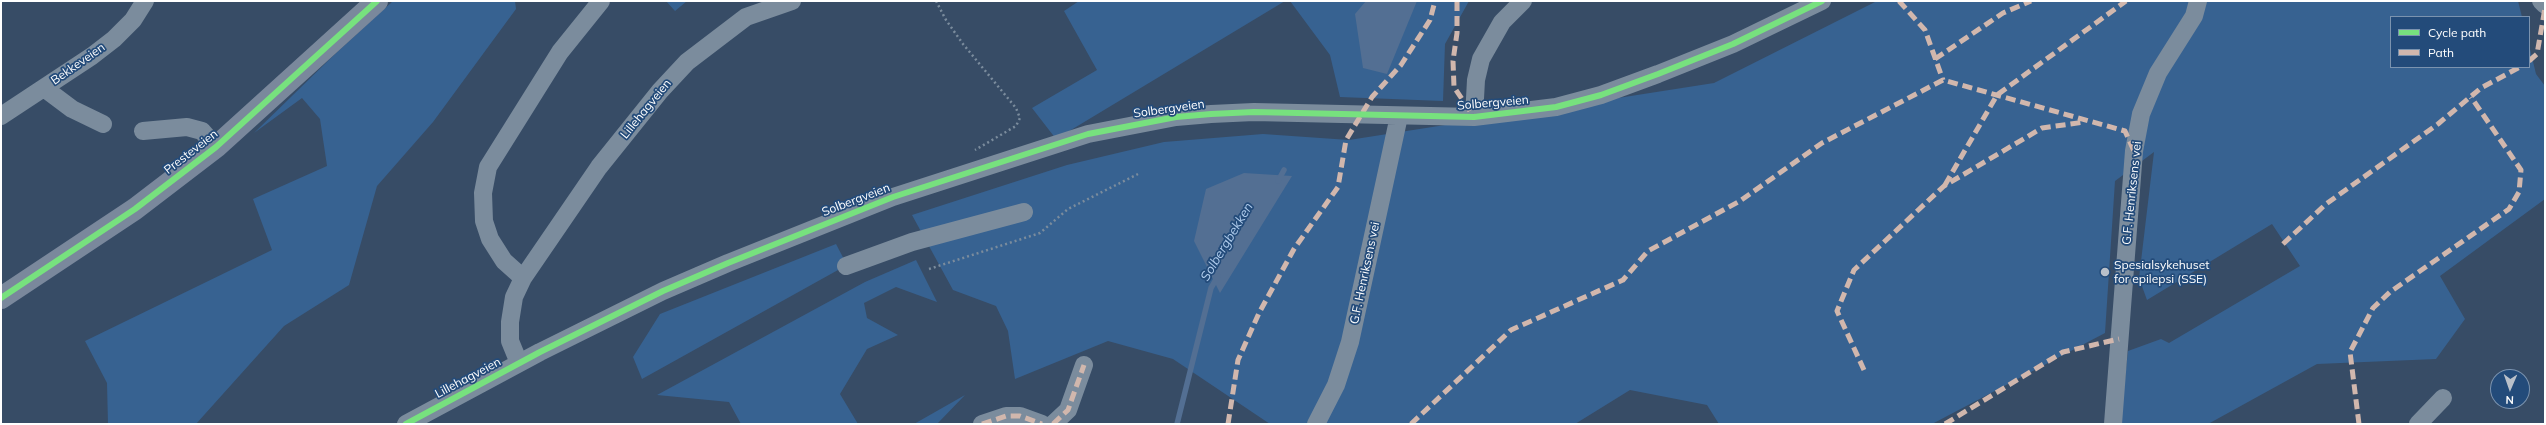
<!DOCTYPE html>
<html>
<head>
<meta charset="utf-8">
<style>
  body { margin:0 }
  #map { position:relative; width:2546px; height:425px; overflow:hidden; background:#374c66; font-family:Mulish,sans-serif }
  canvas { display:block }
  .frame { position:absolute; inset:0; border:2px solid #fff; pointer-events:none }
  .legend { position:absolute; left:2390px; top:16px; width:140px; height:52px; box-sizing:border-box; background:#234b7a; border:1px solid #7b93af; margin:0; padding:5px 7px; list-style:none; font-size:12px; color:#fff }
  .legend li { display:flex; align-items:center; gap:8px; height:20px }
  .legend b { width:20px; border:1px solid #7b93af }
  .north { position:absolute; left:2490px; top:369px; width:40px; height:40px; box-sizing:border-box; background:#234b7a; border:1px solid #7b93af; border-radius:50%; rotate:182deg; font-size:11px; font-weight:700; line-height:16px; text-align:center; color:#fff }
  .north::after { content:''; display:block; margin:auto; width:14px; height:18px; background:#b9c0c9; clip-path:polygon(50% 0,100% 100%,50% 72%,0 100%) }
</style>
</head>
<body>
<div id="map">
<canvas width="2546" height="425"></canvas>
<div class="frame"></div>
<ul class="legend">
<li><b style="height:5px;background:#77e17e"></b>Cycle path</li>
<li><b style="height:5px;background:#d1b7ad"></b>Path</li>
</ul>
<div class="north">N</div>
</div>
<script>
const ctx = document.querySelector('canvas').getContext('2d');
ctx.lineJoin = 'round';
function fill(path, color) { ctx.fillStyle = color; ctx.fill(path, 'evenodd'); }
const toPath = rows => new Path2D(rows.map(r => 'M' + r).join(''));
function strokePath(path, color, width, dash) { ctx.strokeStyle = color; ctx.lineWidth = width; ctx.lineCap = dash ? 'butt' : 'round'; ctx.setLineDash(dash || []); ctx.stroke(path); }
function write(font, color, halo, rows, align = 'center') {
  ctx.font = font + ' Mulish,sans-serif'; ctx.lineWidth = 3.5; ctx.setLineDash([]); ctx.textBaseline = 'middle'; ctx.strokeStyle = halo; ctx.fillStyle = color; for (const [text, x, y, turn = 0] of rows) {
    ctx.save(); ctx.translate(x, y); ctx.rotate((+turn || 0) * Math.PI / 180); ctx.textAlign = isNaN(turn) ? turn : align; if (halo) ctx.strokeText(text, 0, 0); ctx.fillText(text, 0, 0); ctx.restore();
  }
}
fill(toPath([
  [393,1,515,1,516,9,433,122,377,186,349,285,284,326,196,424,108,424,107,383,85,341,272,250,253,199,327,166,320,119,302,98,254,133,334,55],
  [666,1,687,1,675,11],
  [1079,1,1285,1,1056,139,1032,108,1097,70,1064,11],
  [1290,1,1469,1,1445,44,1443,101,1340,97,1330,55],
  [1877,1,2518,1,2522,17,2391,17,2391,67,2529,67,2529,45,2536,74,2545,86,2545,199,2440,276,2465,319,2436,359,2317,364,2208,424,2120,424,2128,351,2161,339,2169,343,2300,266,2272,224,2147,300,2139,278,2154,152,2115,181,2105,333,1932,424,1719,424,1707,405,1630,390,1575,424,1270,424,1173,359,1108,341,1015,379,1008,331,996,306,953,290,912,215,1067,165,1164,142,1263,134,1349,140,1714,83],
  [836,244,847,265,642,379,633,357,660,314],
  [916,260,937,302,896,287,864,303,867,318,898,335,867,349,840,394,858,424,741,424,729,402,657,395,865,282],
  [965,395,937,424,914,424]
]), '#376291');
fill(toPath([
  [1366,1,1417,1,1387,74,1363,68,1355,14],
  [1244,173,1292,176,1220,293,1194,241,1206,189]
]), '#536f93');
strokePath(toPath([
  [1278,181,1284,170],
  [1177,424,1211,288,1218,276]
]), '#536f93', 5.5);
strokePath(toPath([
  [936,1,946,20,963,44,1016,108,1020,118,1016,126,975,150],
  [929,269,1040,233,1068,209,1138,174]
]), '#7b8c9d', 2.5, [2, 3]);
strokePath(toPath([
  [2541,1,2545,5],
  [44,88,72,109,103,124],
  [1,116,92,56,114,39,133,20,145,1],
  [1474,117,1476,80,1481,59,1502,22,1523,1],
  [143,131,187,127,202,131,216,147],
  [846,266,912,242,1024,212],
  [523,278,504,261,490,239,484,221,483,193,488,167,560,52,601,1],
  [519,363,510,341,510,322,514,297,523,278,599,167,660,91,687,62,746,17,792,1],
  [406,424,540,352,663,291,728,263,893,197,1088,134,1176,117,1211,114,1254,112,1474,117,1556,107,1601,95,1658,74,1733,44,1822,1],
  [982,424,1006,416,1020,416,1042,424],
  [1053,424,1068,410,1084,365],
  [1316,424,1336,385,1350,342,1399,116],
  [2113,424,2134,151,2141,114,2158,73,2194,16,2198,1],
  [2418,424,2443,398]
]), '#7b8c9d', 18);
strokePath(toPath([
  [1,298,135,209,216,147,377,1]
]), '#7a889c', 22);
strokePath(toPath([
  [1457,1,1457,33,1453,61,1454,87,1474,117],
  [1899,1,1925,30,1943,80],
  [1935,59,2003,13,2031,1],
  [2529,61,2537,54,2545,8],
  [1945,185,1997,95,2126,1],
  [2283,244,2326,204,2438,124,2481,88,2520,67],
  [1864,370,1837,311,1854,270,1944,186,2042,128,2085,122],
  [982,424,1006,416,1020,416,1042,424],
  [1053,424,1068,410,1084,365],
  [1228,424,1238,360,1259,313,1294,249,1338,187,1346,140,1372,97,1401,65,1430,20,1435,1],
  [1411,424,1511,330,1623,280,1648,251,1740,201,1822,143,1943,80,2125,131,2134,151],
  [1945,424,2063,352,2119,339],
  [2359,424,2350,352,2373,308,2390,292,2509,209,2519,192,2521,170,2471,97]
]), '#d1b7ad', 5, [10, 5]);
strokePath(toPath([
  [1,298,135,209,216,147,377,1],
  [406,424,540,352,663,291,728,263,893,197,1088,134,1176,117,1211,114,1254,112,1474,117,1556,107,1601,95,1658,74,1733,44,1822,1]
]), '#77e17e', 6);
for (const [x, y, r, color] of [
  [2105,272,5,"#b9c0c9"]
]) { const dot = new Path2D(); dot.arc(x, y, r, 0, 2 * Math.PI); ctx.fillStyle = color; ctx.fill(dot); strokePath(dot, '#234b7a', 1.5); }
write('12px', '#fff', '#234b7a', [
  ["Bekkeveien",78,64,-35],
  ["Solbergveien",1493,103,-5],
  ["Lillehagveien",646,109,-51],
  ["Solbergveien",1169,109,-8],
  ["Presteveien",191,152,-38],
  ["G.F. Henriksens vei",2132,193,-84],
  ["Solbergveien",856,200,-21],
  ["G.F. Henriksens vei",1365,273,-78],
  ["Lillehagveien",468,378,-28]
]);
write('12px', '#fff', '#234b7a', [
  ["Spesialsykehuset",2114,265],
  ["for epilepsi (SSE)",2114,279]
], 'left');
write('italic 13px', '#b1cded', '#234b7a', [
  ["Solbergbekken",1227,242,-59]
]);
</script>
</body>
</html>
